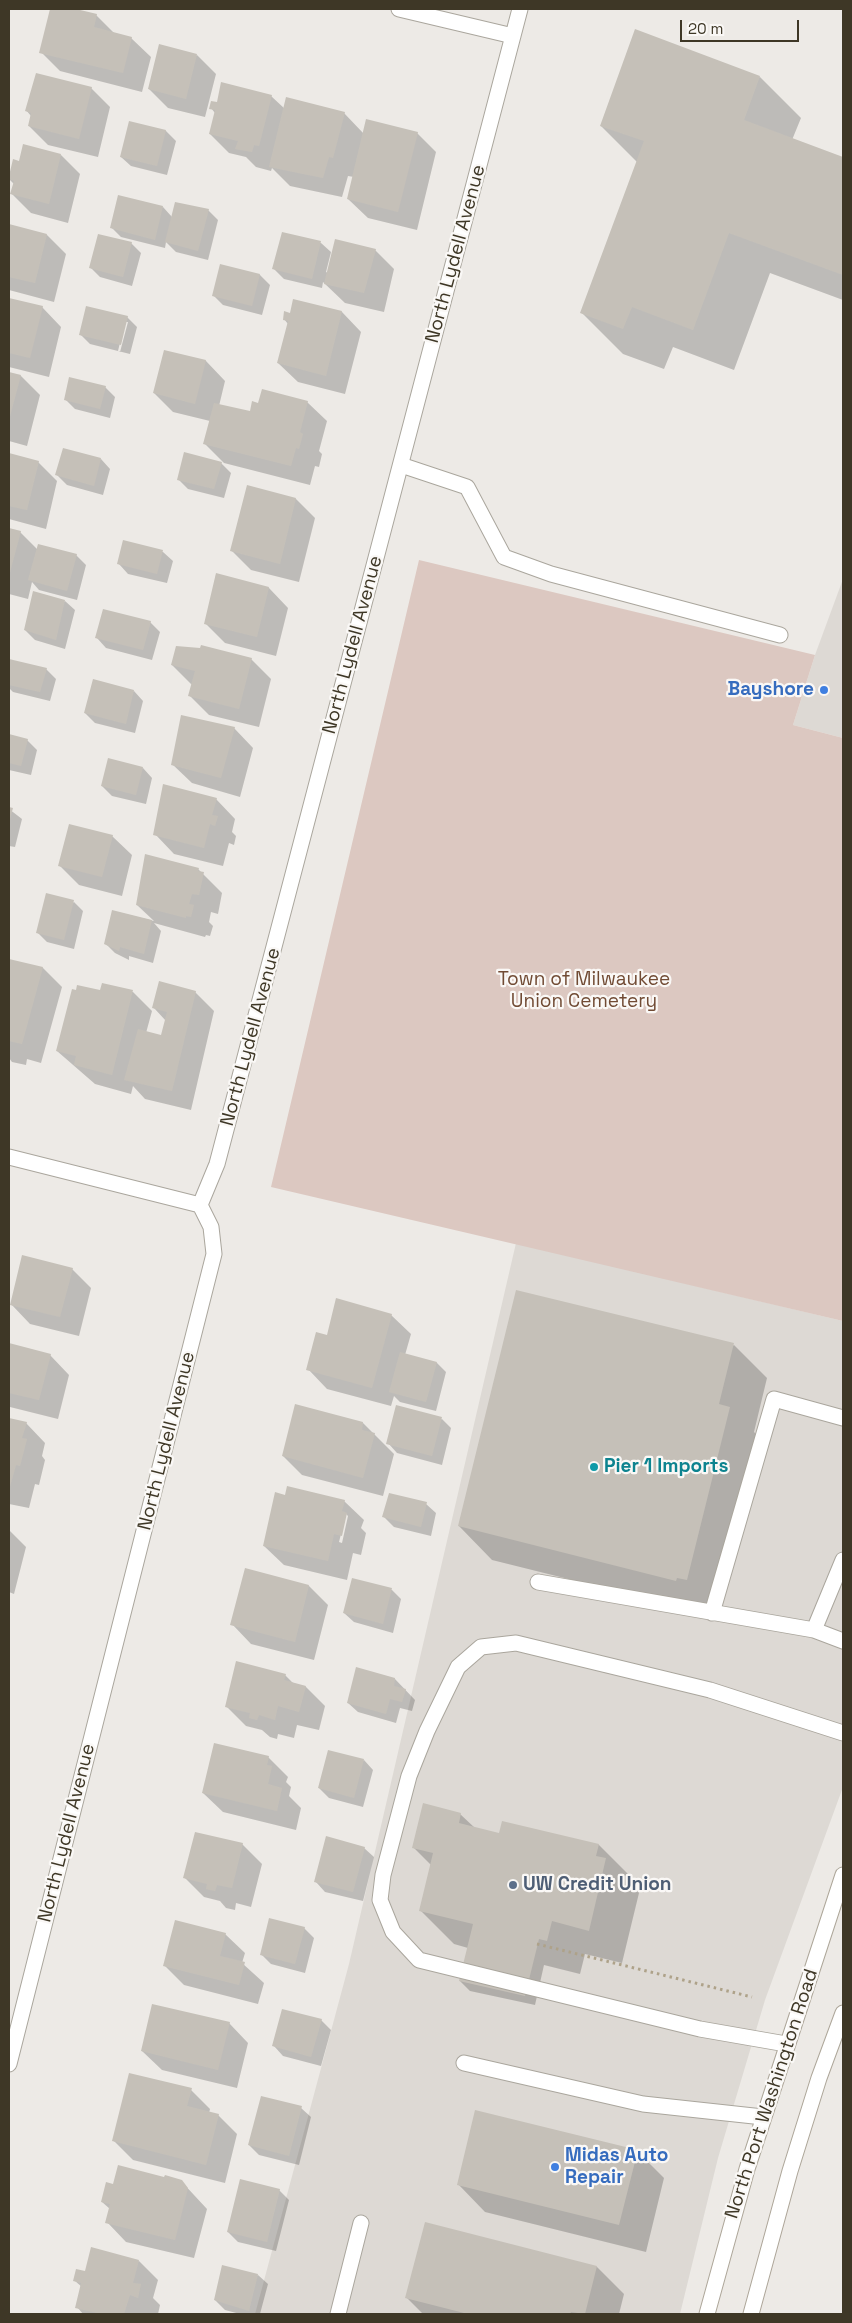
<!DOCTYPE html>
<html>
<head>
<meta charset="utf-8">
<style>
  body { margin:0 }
  #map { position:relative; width:852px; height:2323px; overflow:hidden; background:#edeae6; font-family:"Space Grotesk",sans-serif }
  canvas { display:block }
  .frame { position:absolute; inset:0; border:10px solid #3e3726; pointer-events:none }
  .scale { position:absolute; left:680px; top:20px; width:119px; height:22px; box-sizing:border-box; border:2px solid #3e3726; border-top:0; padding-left:6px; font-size:15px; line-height:18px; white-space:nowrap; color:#3e3726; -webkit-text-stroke:4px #faf8f6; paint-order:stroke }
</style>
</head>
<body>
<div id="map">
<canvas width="852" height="2323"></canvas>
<div class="frame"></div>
<div class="scale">20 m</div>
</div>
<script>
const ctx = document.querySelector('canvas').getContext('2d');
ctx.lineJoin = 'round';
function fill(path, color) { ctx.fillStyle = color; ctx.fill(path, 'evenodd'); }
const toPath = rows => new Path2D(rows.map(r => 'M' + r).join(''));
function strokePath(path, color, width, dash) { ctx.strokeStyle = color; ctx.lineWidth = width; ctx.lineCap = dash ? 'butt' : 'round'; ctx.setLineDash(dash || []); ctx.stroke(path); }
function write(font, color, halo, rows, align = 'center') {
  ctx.font = font + ' "Space Grotesk",sans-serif'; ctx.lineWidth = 4.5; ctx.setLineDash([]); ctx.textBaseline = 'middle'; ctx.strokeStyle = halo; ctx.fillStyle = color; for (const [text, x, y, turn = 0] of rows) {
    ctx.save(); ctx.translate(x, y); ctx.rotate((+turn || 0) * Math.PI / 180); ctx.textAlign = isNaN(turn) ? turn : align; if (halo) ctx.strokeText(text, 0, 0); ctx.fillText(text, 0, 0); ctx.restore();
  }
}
fill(toPath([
  [843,579,843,738,793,725,815,655],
  [516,1243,843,1321,843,1787,765,2000,718,2158,680,2314,255,2314,349,1964]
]), '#ddd9d4');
fill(toPath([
  [419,560,815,655,793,725,843,738,843,1321,271,1187]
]), '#dcc8c1');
fill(toPath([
  [51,9,71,9,96,15,115,34,131,38,151,57,142,92,60,71,41,52],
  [197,55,216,74,205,117,168,108,149,89],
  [760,77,801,118,792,140,843,159,843,300,770,273,734,370,673,347,664,369,623,354,582,313,637,162,601,126],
  [91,88,110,107,98,157,48,145,29,126,31,116,26,110],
  [271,96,285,109,344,113,364,134,417,133,436,152,417,230,368,218,348,199,354,177,348,176,342,197,290,186,272,168,271,171,256,167,246,157,229,153,210,134,215,113,211,108,218,104],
  [130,123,166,131,176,141,167,175,131,166,121,157],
  [61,155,80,174,68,223,31,213,12,194,14,184,9,179,20,162],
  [163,207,172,217,208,210,218,220,208,260,176,252,166,242,165,248,121,237,111,227],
  [9,225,47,235,66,254,54,302,9,290],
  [283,233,321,243,331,252,326,272,328,273,375,250,394,269,384,312,345,303,323,282,322,288,284,279,274,269],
  [131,243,141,253,132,286,100,277,90,267],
  [221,266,260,275,270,285,262,315,223,305,214,296],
  [9,299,42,307,61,327,49,377,9,367],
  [294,300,342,312,361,332,345,394,298,382,278,363,288,324,284,319,291,314],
  [127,317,137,327,130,354,90,344,80,334],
  [125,322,128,322,120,352,118,351],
  [165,351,206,361,225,381,219,406,250,413,259,404,307,402,327,421,319,451,322,454,319,467,315,466,310,485,224,463,205,444,210,421,173,412,154,393],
  [9,373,21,376,40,395,27,446,9,441],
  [105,387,115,397,110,418,75,409,65,399],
  [9,455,38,462,57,481,46,529,9,519],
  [101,459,110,469,103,495,67,485,57,475],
  [221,463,231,473,224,498,188,489,178,479],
  [248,487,296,499,315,518,299,582,251,570,232,551],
  [9,529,20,532,38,550,76,555,86,565,77,600,39,590,32,582,28,599,9,594],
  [124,542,163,552,173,561,167,583,128,574,119,564],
  [216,575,269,588,288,608,276,656,225,643,206,624],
  [65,601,75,610,65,649,35,640,25,630],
  [150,622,160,632,152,660,106,648,97,638],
  [251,659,271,679,259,727,209,715,190,696,192,685,172,665],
  [9,660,46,669,56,679,50,701,13,692,9,688],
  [134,691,143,701,135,733,95,723,85,713],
  [234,728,253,748,240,797,192,783,172,764],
  [9,735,27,740,37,750,31,775,9,770],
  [143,768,152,778,146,804,112,796,102,786],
  [216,799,235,819,232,832,236,836,234,845,229,843,223,866,174,854,155,834],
  [9,809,22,819,15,847,9,846],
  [112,836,132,855,122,896,79,885,60,866],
  [198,869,222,893,218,914,211,912,209,922,213,926,210,936,206,935,205,937,154,923,161,931,153,963,129,956,129,960,115,953,105,943,113,911,154,921,137,905],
  [74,902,83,911,74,949,47,942,37,932],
  [9,960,43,968,62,987,41,1063,27,1059,26,1065,12,1062,9,1058],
  [101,992,133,992,152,1011,146,1033,162,1037,166,1021,154,1008,195,992,214,1011,191,1110,145,1099,133,1086,131,1094,95,1084,57,1051],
  [72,1269,91,1288,79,1336,30,1324,11,1304],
  [391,1315,411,1334,405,1355,437,1363,446,1372,436,1411,400,1402,394,1396,391,1406,327,1389,308,1369,327,1336],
  [9,1345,50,1355,69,1375,58,1419,10,1407,9,1412],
  [734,1345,767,1378,754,1432,763,1441,720,1613,709,1614,492,1560,459,1526],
  [9,1419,26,1423,45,1443,42,1456,45,1460,39,1485,35,1484,29,1508,9,1504],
  [442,1419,451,1428,442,1465,397,1453,388,1443],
  [363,1423,394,1454,383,1496,302,1475,283,1456],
  [286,1496,344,1501,364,1520,361,1528,366,1533,361,1555,353,1553,347,1580,284,1565,264,1546],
  [346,1514,348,1516,342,1543,339,1542],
  [426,1504,436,1513,431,1536,394,1527,384,1517],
  [9,1530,26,1547,14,1594,9,1592],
  [246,1570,309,1586,328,1605,314,1660,251,1644,232,1624],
  [353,1579,392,1590,401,1599,393,1633,354,1622,344,1613],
  [285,1675,294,1684,306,1687,325,1706,319,1730,297,1725,294,1738,278,1734,277,1739,270,1737,262,1730,246,1726,226,1706],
  [395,1679,415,1700,412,1711,400,1708,396,1723,358,1712,348,1703],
  [268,1757,288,1777,286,1782,291,1787,289,1796,301,1808,296,1830,223,1812,203,1793],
  [364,1760,373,1770,363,1807,329,1798,319,1788],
  [460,1814,475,1828,500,1834,599,1845,632,1878,631,1884,639,1893,622,1963,585,1954,580,1974,544,1965,535,2005,470,1991,460,1981,468,1948,454,1944,421,1911,432,1866,414,1848],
  [242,1844,262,1864,251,1907,236,1903,235,1910,226,1908,220,1901,204,1897,185,1878],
  [364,1848,374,1857,363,1901,325,1892,316,1882],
  [304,1928,314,1938,305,1973,271,1964,261,1954],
  [225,1934,245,1953,242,1963,264,1983,258,2004,184,1985,164,1965],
  [321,2020,331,2030,321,2066,283,2056,274,2046],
  [229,2023,248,2043,237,2088,162,2070,142,2051],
  [191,2090,210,2109,209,2113,218,2115,237,2134,225,2183,133,2160,114,2141],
  [301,2108,311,2117,299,2165,259,2155,249,2145],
  [637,2151,664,2178,646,2252,485,2212,458,2184],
  [165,2179,181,2181,207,2209,194,2258,126,2242,107,2222,110,2209,102,2202,114,2185],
  [279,2190,289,2200,276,2251,238,2242,228,2232],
  [426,2224,597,2267,624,2294,619,2314,423,2314,407,2298],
  [139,2261,158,2280,153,2298,160,2305,158,2314,83,2314,77,2307,82,2287,75,2281],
  [258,2275,268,2284,260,2314,240,2314,225,2310,215,2300]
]), '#0003');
fill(toPath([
  [50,9,76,9,97,14,94,27,132,37,123,73,39,53],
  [635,29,760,76,744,120,843,157,843,275,729,233,693,330,632,307,623,329,580,313,644,141,600,126],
  [159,44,197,54,186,99,148,89],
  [36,73,92,87,79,139,28,126,31,113,25,111],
  [221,82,272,95,259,146,254,145,252,152,235,149,238,141,209,134,215,110,209,109,211,101,217,102],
  [286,97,345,112,333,158,329,157,323,178,269,167],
  [366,119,418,132,398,212,347,199],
  [129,121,166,130,157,166,120,157],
  [23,144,61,154,49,204,10,194,14,181,9,179,9,176,13,159,19,161],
  [118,195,163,206,155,240,110,228],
  [175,202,209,209,198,251,165,242],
  [9,224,47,234,35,283,9,277],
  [282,232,321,241,312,279,272,269],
  [98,234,132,242,123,277,89,268],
  [335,239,376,249,364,293,324,284],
  [220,264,260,274,252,306,212,296],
  [9,298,43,306,30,358,9,353],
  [293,299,342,311,326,376,277,363,288,321,283,320,284,311,290,313],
  [86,306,128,316,121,345,79,335],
  [164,350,206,360,195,404,153,393],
  [9,372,21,375,9,420],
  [69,377,106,386,100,409,64,400],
  [262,389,308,401,300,432,303,434,299,449,296,448,291,466,203,444,214,403,250,411,252,401,258,403],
  [63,448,101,458,94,486,55,475],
  [184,452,222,462,214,489,177,480],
  [9,453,39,461,27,510,9,506],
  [247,485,296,498,280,564,230,551],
  [9,528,21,531,9,576],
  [123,540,163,550,157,574,117,564],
  [38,544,77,554,67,591,28,580],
  [216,573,269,587,257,637,204,624],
  [33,591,65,600,56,640,24,630],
  [103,609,151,621,143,650,95,638],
  [201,645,252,658,239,709,188,696,195,671,171,665,176,646,200,648],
  [9,659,47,668,40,692,9,685],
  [93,679,134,690,126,724,84,713],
  [181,715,235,727,221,778,171,765],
  [9,734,28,739,21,766,9,763],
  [108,758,143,767,136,795,101,786],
  [163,784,217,798,212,815,218,816,215,826,210,824,204,848,153,835],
  [9,807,13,808,9,822],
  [69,824,113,835,102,877,58,866],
  [145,854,199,868,198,871,204,872,199,895,192,894,189,904,194,905,191,917,186,916,186,918,136,905],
  [46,893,74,900,64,940,36,933],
  [112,910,152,920,144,954,120,947,119,951,104,944],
  [9,959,43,967,22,1044,9,1041],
  [159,981,196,991,172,1091,124,1080,138,1029,161,1035,167,1012,152,1008],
  [102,983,133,990,112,1075,74,1065,76,1056,56,1051,72,989,76,990,77,985,100,990],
  [22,1255,73,1268,60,1317,10,1305],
  [516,1290,734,1343,719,1404,730,1407,687,1580,677,1578,676,1581,458,1526],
  [336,1298,392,1314,372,1388,306,1370,316,1332,327,1335],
  [9,1343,51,1354,39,1400,9,1393],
  [400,1352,437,1362,426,1402,389,1392],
  [295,1404,363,1422,362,1430,375,1433,363,1478,282,1456],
  [396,1405,442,1417,432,1456,386,1444],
  [9,1418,27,1422,22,1438,27,1439,20,1466,16,1465,9,1490],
  [287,1486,345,1500,342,1511,347,1513,342,1536,334,1534,328,1561,263,1546,275,1492,285,1495],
  [389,1493,427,1502,421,1527,382,1517],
  [245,1568,309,1585,295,1642,230,1625],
  [352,1578,392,1588,383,1624,343,1613],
  [236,1661,286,1674,284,1680,306,1686,299,1712,278,1706,275,1720,259,1715,257,1720,249,1718,250,1713,225,1707],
  [356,1667,395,1678,394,1686,406,1689,402,1702,390,1699,386,1714,347,1703],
  [214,1743,269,1756,267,1765,272,1766,268,1784,282,1788,277,1811,202,1793],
  [328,1750,364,1759,354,1798,318,1788],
  [423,1803,461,1813,459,1823,499,1833,502,1821,599,1844,596,1856,606,1858,589,1931,552,1921,547,1941,539,1939,525,1996,459,1981,473,1924,419,1911,433,1853,412,1848],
  [195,1832,243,1843,232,1888,217,1885,215,1891,206,1889,207,1884,183,1878],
  [326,1836,365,1847,353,1892,314,1882],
  [269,1918,305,1927,295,1964,260,1955],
  [175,1920,226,1933,220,1956,245,1962,239,1985,163,1966],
  [152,2004,230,2022,218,2070,141,2051],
  [282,2009,322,2019,311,2057,272,2046],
  [129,2073,192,2088,187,2106,219,2114,206,2165,112,2141],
  [261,2096,302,2106,289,2156,248,2145],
  [475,2110,638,2150,619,2225,457,2185],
  [118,2165,164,2177,165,2175,182,2180,188,2188,175,2240,105,2223,110,2204,101,2202,106,2182,113,2184],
  [240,2179,280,2189,267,2242,227,2232],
  [425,2222,597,2266,585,2314,571,2312,570,2314,468,2314,405,2298],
  [91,2247,139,2260,133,2283,141,2284,138,2298,130,2295,124,2314,102,2314,75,2308,81,2283,73,2281,76,2269,85,2271],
  [222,2265,258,2274,249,2311,214,2300]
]), '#c5c0b8');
const lane = toPath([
  [401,465,467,487,504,557,551,574,780,635],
  [538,1582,814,1630,843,1641],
  [712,1613,774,1399,843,1418],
  [814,1630,843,1560],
  [786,2044,700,2029,419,1960,393,1932,380,1900,383,1875,409,1776,427,1731,458,1667,481,1647,516,1643,710,1690,843,1733],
  [464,2063,643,2104,763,2117],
  [338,2314,361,2223]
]);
const street = toPath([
  [399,9,513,36],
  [9,1157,200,1205],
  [9,2064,214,1254,211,1227,200,1205,217,1164,520,9]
]);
const secondary = toPath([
  [707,2314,747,2169,843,1875],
  [751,2314,790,2171,819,2078,843,2013]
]);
strokePath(lane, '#aaa69d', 17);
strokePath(street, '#aaa69d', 17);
strokePath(secondary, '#ada699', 17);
strokePath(toPath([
  [537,1944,752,1997]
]), '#aea289', 3, [2.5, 4]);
strokePath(lane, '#fff', 15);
strokePath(street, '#fff', 15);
strokePath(secondary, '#fff', 15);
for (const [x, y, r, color] of [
  [824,690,5,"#3f7fe0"],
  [594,1467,5,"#0f9aa8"],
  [513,1885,5,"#5c6f8a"],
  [555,2167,5,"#3f7fe0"]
]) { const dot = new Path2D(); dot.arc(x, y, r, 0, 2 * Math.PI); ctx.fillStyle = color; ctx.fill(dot); strokePath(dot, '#faf8f6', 2); }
write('19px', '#3e3726', '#faf8f6', [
  ["North Lydell Avenue",456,254,-75],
  ["North Lydell Avenue",353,645,-75],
  ["North Lydell Avenue",251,1037,-75],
  ["North Lydell Avenue",167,1441,-76],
  ["North Lydell Avenue",67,1833,-76],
  ["North Port Washington Road",772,2094,-72]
]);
write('bold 19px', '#366cbe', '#faf8f6', [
  ["Bayshore",814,690],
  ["Midas Auto",565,2156,"left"],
  ["Repair",565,2178,"left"]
], 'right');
write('19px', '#714b34', '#faf8f6', [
  ["Town of Milwaukee",584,980],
  ["Union Cemetery",584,1002]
]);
write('bold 19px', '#0d838f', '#faf8f6', [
  ["Pier 1 Imports",604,1467]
], 'left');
write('bold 19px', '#4e5e75', '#faf8f6', [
  ["UW Credit Union",523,1885]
], 'left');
</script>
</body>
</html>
